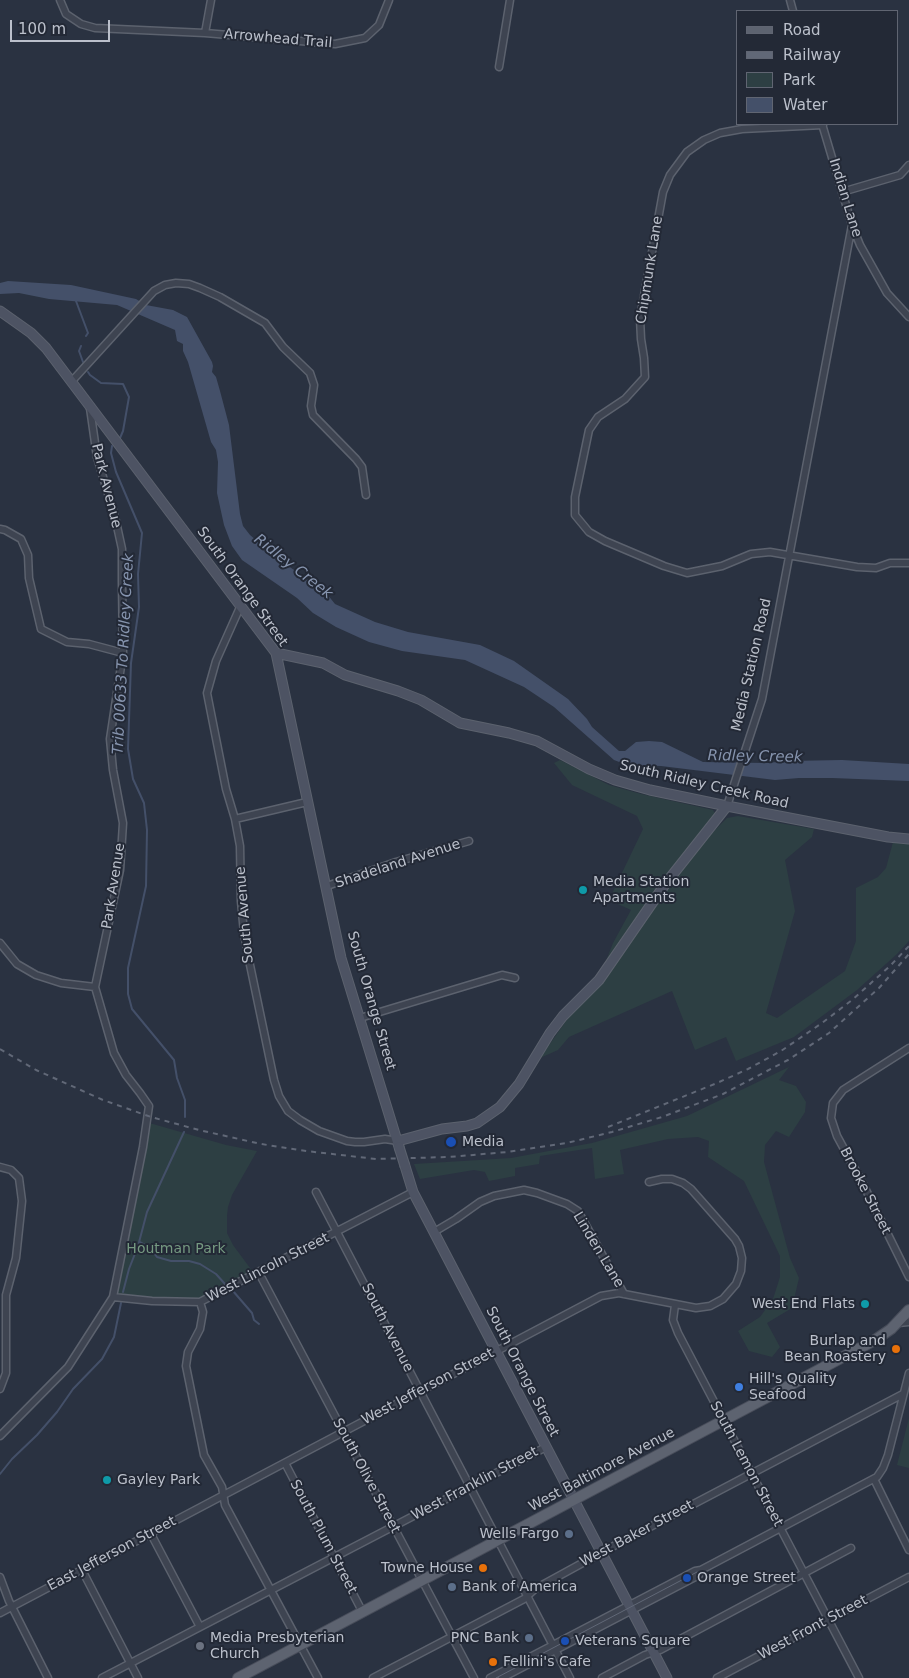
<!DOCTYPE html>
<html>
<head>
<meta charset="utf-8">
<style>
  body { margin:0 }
  #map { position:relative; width:909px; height:1678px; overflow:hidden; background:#2a3241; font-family:"DejaVu Sans",sans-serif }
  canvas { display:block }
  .legend { position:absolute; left:736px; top:10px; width:162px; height:115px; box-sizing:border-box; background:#232936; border:1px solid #606572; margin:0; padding:6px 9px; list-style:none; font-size:15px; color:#bbc0cb }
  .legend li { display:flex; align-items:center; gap:10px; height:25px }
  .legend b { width:25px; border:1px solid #606572 }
  .scale { position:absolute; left:10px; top:20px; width:100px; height:22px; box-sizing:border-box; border:2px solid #bbc0cb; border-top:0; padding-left:6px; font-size:15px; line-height:18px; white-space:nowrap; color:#bbc0cb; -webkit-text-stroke:4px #232936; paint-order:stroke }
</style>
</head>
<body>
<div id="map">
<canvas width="909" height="1678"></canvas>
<ul class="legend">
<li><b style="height:6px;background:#5d6370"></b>Road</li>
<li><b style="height:6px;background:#616877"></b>Railway</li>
<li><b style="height:14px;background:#2d3f43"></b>Park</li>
<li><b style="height:14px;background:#445069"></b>Water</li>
</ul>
<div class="scale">100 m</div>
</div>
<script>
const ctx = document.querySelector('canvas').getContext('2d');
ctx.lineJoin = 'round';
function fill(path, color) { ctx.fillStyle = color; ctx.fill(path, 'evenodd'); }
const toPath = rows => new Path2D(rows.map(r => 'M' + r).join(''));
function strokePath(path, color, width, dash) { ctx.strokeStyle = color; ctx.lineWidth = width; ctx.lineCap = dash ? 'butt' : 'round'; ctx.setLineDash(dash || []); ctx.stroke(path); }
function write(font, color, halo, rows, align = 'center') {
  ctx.font = font + ' "DejaVu Sans",sans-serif'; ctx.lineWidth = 4; ctx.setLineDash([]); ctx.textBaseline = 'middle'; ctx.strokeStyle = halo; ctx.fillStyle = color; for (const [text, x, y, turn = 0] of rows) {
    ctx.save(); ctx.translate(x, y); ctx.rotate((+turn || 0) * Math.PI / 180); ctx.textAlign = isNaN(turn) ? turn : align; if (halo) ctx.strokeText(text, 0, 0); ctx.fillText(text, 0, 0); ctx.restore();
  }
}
fill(toPath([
  [560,760,609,785,641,794,713,810,716,815,682,855,663,881,602,971,613,943,631,910,609,900,643,829,637,816,572,785,554,763],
  [738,816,814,829,812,837,785,860,795,911,766,1013,777,1018,845,971,856,941,856,888,878,877,886,868,893,842,909,843,909,941,897,954,857,990,794,1037,736,1061,726,1037,695,1050,672,991,569,1037,558,1050,540,1058,568,1018,604,981,669,886,712,833,727,818],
  [789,1067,779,1080,796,1086,806,1102,805,1112,789,1137,776,1131,765,1145,764,1162,790,1258,799,1278,792,1308,767,1323,780,1347,772,1357,749,1351,738,1331,760,1317,773,1299,780,1277,780,1256,744,1181,708,1157,709,1141,698,1137,668,1139,620,1150,624,1174,595,1179,592,1148,540,1156,539,1164,515,1168,515,1176,489,1181,485,1172,474,1170,420,1179,414,1164,511,1158,592,1143,687,1116],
  [146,1122,226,1145,257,1151,232,1195,228,1207,227,1216,227,1233,233,1245,253,1272,200,1302,113,1297],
  [909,1418,909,1468,897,1465]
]), '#2d3f43');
fill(toPath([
  [8,281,71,285,136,299,146,305,173,310,187,317,212,362,213,366,212,372,216,377,220,391,229,425,240,514,243,526,250,535,279,560,323,589,335,604,375,622,408,632,480,645,514,661,568,699,587,719,592,727,619,751,625,751,636,742,649,741,662,742,703,762,765,763,790,761,842,760,909,764,909,781,832,778,799,778,775,780,661,766,627,765,614,760,554,707,524,687,465,660,402,651,369,642,336,627,313,613,297,598,242,560,232,546,224,525,217,493,218,462,216,450,211,442,188,362,183,351,183,344,177,341,175,330,117,305,49,299,19,293,0,294,0,283]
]), '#445069');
strokePath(toPath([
  [76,301,88,333,86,336],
  [81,346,79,351,83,362],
  [88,372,90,375,101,383,123,384,129,397,123,431,120,438],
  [112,446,111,453,116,472,142,533,138,574,139,607,131,663,128,749,133,779,144,803,147,830,146,886,128,968,128,994,132,1009,174,1060,177,1078,185,1100,185,1117],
  [140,1242,149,1247,157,1257,171,1261,189,1261,200,1264,216,1274,225,1284],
  [233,1291,252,1313,254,1320,259,1324],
  [123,1292,129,1269,138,1246,147,1212,184,1132],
  [0,1474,12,1459,37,1435,57,1412,73,1389,102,1359,114,1337,121,1303]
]), '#445069', 2);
const street = toPath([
  [60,0,66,14,81,24,95,28,205,33,335,44,365,38,379,25,389,0],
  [790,0,793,11],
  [205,33,211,0],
  [499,67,510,0],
  [822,124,852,225,860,245,887,293,909,317],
  [823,125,742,129,720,133,704,140,687,152,670,175,663,192,640,318,641,339,644,358,645,377,625,399,598,417,589,430,575,497,575,515,589,532,605,541,664,566,687,573,722,566,751,554,770,552,857,567,876,568,890,563,909,563],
  [842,192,900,175,909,165],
  [72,381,154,291,165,285,176,283,189,284,200,288,220,297,265,323,283,347,310,373,314,385,311,406,313,415,356,459,362,467,366,495],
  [0,529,5,530,21,539,28,555,29,578,41,629,67,642,89,644,123,653],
  [241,605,216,661,207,693,226,789,235,819,240,846,241,901,244,933,250,965,274,1080,279,1096,288,1111,300,1120,319,1131,347,1141,355,1142,364,1142,385,1139,398,1141],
  [727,806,762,699,852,225],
  [235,819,307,802],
  [327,886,396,862,469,841],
  [0,943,17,964,36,975,61,983,95,987],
  [360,1018,502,975,515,978],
  [909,1048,843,1090,833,1103,831,1118,837,1136,863,1184,909,1277],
  [0,1167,11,1170,19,1178,22,1201,16,1258,6,1295,6,1373,0,1389],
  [316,1192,570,1678],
  [434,1232,456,1219,480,1202,494,1196,524,1190,537,1193,567,1204,578,1211,624,1294],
  [259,1273,474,1678],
  [113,1297,152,1301,200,1302,413,1192],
  [200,1302,203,1312,200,1329,188,1352,186,1366,204,1455,222,1487,225,1505,318,1678],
  [675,1305,673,1320,678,1333,859,1678],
  [898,1323,909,1322],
  [0,1436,68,1367,113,1297,143,1147,149,1106,140,1093,126,1075,114,1053,95,987,120,870,123,823,113,770,110,739,123,653,122,582,122,549,115,517,97,457,90,408],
  [285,1463,362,1611],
  [874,1479,909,1550],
  [151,1534,200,1627],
  [82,1570,138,1678],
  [0,1577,9,1601,48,1678],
  [0,1613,601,1296,619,1293,696,1308,710,1306,723,1299,736,1284,741,1271,742,1258,739,1246,735,1239,691,1189,683,1183,672,1179,662,1179,649,1182],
  [102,1678,546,1447],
  [373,1678,524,1599,535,1589,608,1549,903,1394],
  [490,1678,695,1571,701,1570,877,1477,883,1468,888,1455,909,1373],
  [502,1678,699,1575,701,1570],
  [602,1678,645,1655,660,1650,851,1548],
  [717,1678,909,1577]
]);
const secondary = toPath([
  [0,311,31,333,46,348,276,653,341,958,399,1147],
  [276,653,323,663,345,675,398,691,421,700,460,723,509,733,537,741,589,769,615,780,650,790,727,806,888,837,909,839],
  [398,1141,442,1129,467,1126,477,1123,500,1107,519,1084,550,1033,563,1016,599,980,666,883,727,806],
  [405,1166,413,1192,667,1678]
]);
const primary = toPath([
  [238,1678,875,1340,891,1329,909,1310]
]);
strokePath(street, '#5c626e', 9);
strokePath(secondary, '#5c626e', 11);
strokePath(primary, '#484d5a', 12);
strokePath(street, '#3e4451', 6);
strokePath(secondary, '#4d5363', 9);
strokePath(primary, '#5d6370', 10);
strokePath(toPath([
  [496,1678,697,1572]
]), '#616877', 1);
strokePath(toPath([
  [0,1049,36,1070,103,1100,151,1117,199,1130,261,1144,306,1151,376,1159,449,1157,507,1152,567,1143,612,1132,662,1117,723,1094,788,1060,829,1033,879,988,909,954],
  [608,1127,717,1083,748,1069,781,1051,822,1023,852,1000,890,966,909,946]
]), '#616877', 2, [5, 5]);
const secondaryBridge = toPath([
  [399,1147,405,1166]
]);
strokePath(secondaryBridge, '#5c626e', 11, []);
strokePath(secondaryBridge, '#4d5363', 9);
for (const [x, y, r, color] of [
  [583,890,5,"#0f9aa8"],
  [451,1142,6,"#1a4fb4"],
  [865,1304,5,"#0f9aa8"],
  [896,1349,5,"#e8710a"],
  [739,1387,5,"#3f7fe0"],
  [107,1480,5,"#0f9aa8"],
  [569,1534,5,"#5c6f8a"],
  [483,1568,5,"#e8710a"],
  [687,1578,5,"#1a4fb4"],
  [452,1587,5,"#5c6f8a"],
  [529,1638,5,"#5c6f8a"],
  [565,1641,5,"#1a4fb4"],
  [200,1646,5,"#6b7280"],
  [493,1662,5,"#e8710a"]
]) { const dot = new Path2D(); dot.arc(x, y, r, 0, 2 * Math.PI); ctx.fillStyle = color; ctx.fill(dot); strokePath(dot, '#232936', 2); }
write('14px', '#bbc0cb', '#232936', [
  ["Arrowhead Trail",278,39,5],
  ["Indian Lane",845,198,73],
  ["Chipmunk Lane",650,270,-81],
  ["Park Avenue",106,486,76],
  ["South Orange Street",242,587,54],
  ["Media Station Road",752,665,-77],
  ["South Ridley Creek Road",704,785,13],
  ["Shadeland Avenue",398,864,-18],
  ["Park Avenue",114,886,-81],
  ["South Avenue",245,915,-95],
  ["South Orange Street",371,1001,74],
  ["Brooke Street",865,1191,63],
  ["Linden Lane",598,1250,59],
  ["West Lincoln Street",268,1268,-27],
  ["South Avenue",387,1328,63],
  ["South Orange Street",522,1372,63],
  ["West Jefferson Street",428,1387,-28],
  ["South Lemon Street",746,1464,62],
  ["West Baltimore Avenue",602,1470,-28],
  ["South Olive Street",366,1476,62],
  ["West Franklin Street",475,1484,-28],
  ["West Baker Street",637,1534,-28],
  ["South Plum Street",323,1537,62],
  ["East Jefferson Street",112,1554,-28],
  ["West Front Street",813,1628,-28]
]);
write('14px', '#bbc0cb', '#232936', [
  ["Media Station",593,882],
  ["Apartments",593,898],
  ["Media",462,1142],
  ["West End Flats",855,1304,"right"],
  ["Burlap and",886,1341,"right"],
  ["Bean Roastery",886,1357,"right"],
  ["Hill's Quality",749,1379],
  ["Seafood",749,1395],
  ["Gayley Park",117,1480],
  ["Wells Fargo",559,1534,"right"],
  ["Towne House",473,1568,"right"],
  ["Orange Street",697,1578],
  ["Bank of America",462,1587],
  ["Media Presbyterian",210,1638],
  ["Church",210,1654],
  ["PNC Bank",519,1638,"right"],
  ["Veterans Square",575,1641],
  ["Fellini's Cafe",503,1662]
], 'left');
write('14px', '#759981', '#232936', [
  ["Houtman Park",176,1249]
]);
write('italic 15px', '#8694ae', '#232936', [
  ["Ridley Creek",293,567,38],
  ["Trib 00633 To Ridley Creek",124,654,-87],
  ["Ridley Creek",755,757,1]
]);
</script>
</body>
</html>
